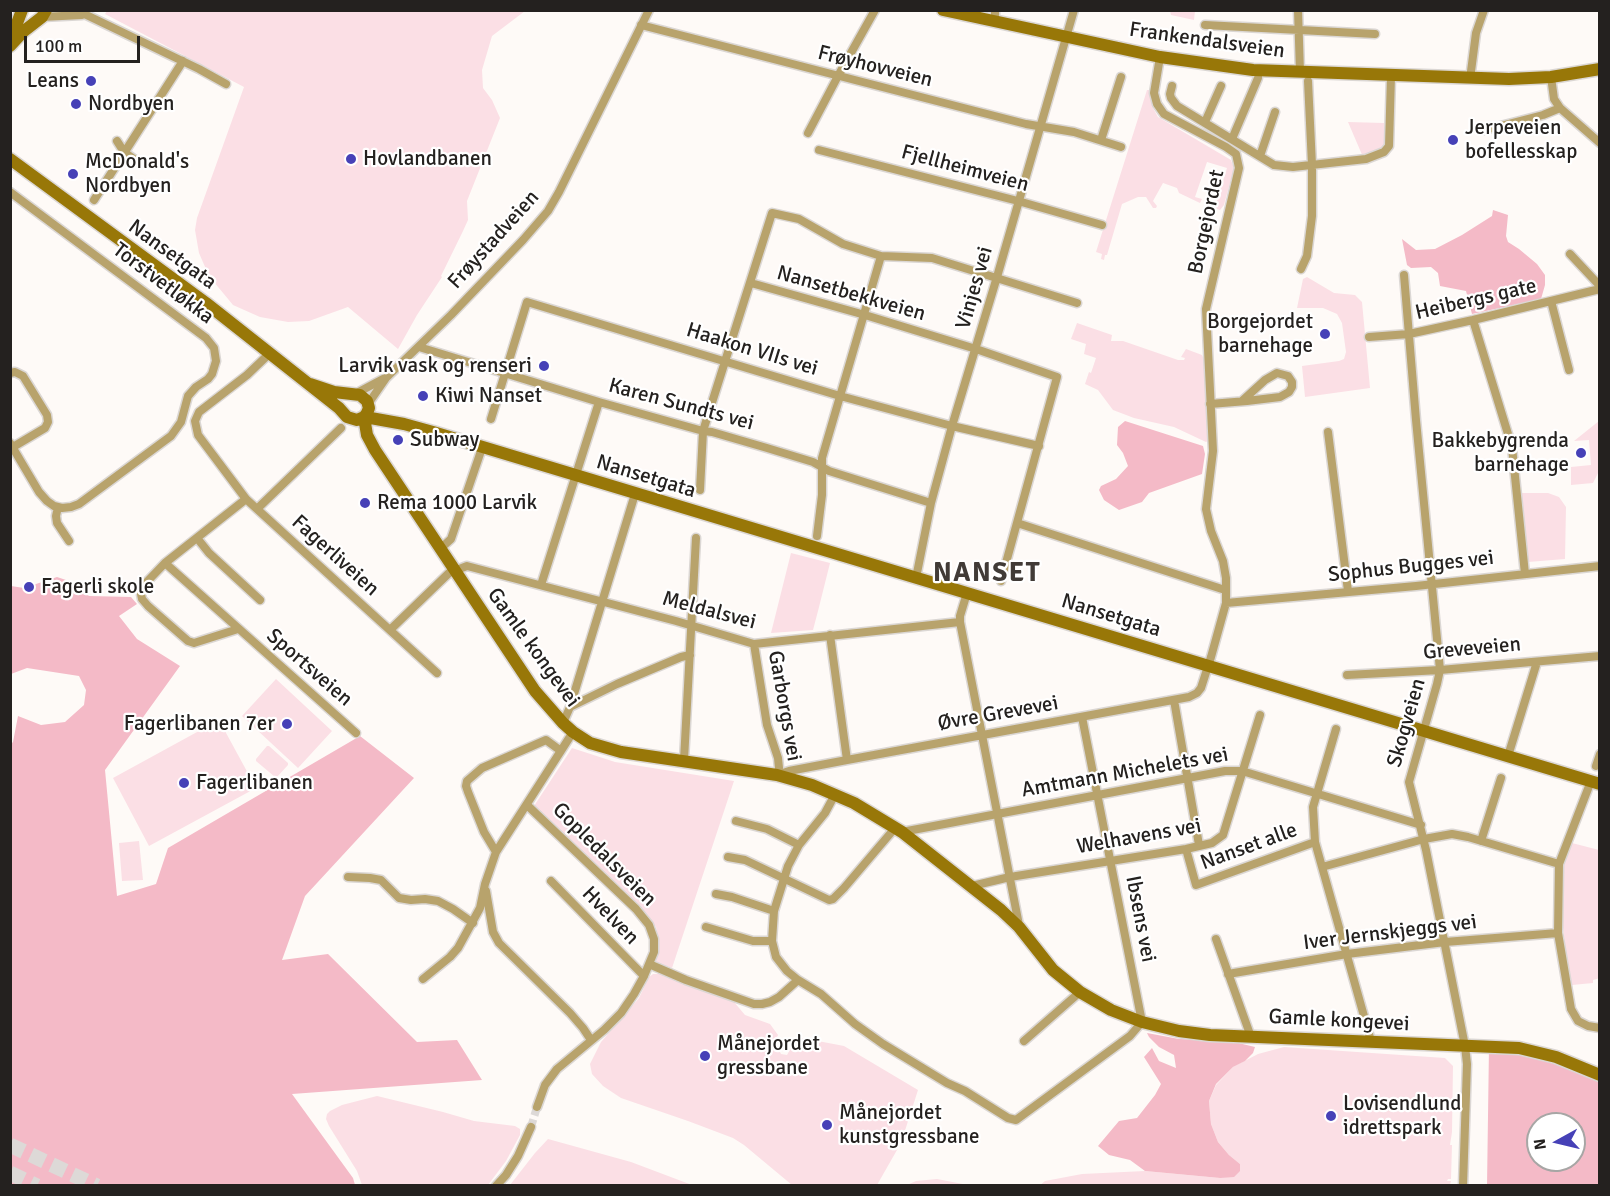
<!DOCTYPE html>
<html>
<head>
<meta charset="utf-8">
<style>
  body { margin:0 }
  #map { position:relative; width:1610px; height:1196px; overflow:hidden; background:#fefaf7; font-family:Signika,sans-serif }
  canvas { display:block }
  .frame { position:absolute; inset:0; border:12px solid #24211f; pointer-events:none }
  .north { position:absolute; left:1526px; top:1112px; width:60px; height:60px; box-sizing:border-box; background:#fff; border:2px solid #a7a6a5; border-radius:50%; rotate:262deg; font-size:16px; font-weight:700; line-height:24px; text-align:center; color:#24211f }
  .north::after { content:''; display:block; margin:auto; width:21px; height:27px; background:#4641b7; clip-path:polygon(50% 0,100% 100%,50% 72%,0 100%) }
  .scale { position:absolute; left:24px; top:36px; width:116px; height:27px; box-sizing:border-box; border:3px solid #24211f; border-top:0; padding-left:8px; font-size:18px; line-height:21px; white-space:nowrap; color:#24211f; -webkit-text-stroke:4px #fff; paint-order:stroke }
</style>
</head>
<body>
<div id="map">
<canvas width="1610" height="1196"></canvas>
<div class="frame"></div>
<div class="north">N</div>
<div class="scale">100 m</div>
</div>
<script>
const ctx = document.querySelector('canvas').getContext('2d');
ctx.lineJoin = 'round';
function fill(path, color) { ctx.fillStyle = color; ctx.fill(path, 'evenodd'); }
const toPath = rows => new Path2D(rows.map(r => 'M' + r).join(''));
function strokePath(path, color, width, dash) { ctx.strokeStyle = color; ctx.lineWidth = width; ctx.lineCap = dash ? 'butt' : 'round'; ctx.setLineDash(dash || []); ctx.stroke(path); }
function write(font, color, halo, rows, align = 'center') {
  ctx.font = font + ' Signika,sans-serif'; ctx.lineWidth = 4.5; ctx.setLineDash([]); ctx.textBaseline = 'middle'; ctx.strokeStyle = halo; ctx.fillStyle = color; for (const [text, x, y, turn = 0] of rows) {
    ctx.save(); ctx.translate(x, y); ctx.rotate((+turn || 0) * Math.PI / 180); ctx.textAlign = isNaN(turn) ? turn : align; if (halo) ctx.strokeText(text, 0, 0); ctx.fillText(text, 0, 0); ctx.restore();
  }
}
fill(toPath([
  [107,11,525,11,492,36,482,70,483,88,492,100,500,118,467,201,468,220,463,231,441,276,442,277,417,315,398,349,348,307,309,321,288,322,260,317,233,305,209,276,199,253,195,230,197,218,244,87,105,14],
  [1170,11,1195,11,1194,20,1171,15],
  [1147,90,1150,90,1153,108,1158,117,1231,160,1234,168,1224,205,1220,210,1207,205,1209,199,1217,201,1227,168,1207,162,1195,197,1202,199,1200,203,1179,193,1177,188,1163,183,1153,201,1157,206,1156,208,1153,208,1146,197,1138,197,1122,204,1107,255,1105,255,1104,260,1101,259,1102,254,1096,252],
  [1348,122,1384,123,1384,144,1380,150,1363,157],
  [1307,277,1334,293,1355,295,1362,302,1370,388,1305,397,1302,366,1339,361,1344,359,1346,352,1342,323,1337,314,1323,308,1297,308,1303,279],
  [1077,323,1112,335,1111,341,1123,341,1178,360,1184,360,1185,358,1181,357,1186,349,1202,355,1204,360,1207,397,1208,441,1206,442,1174,427,1134,418,1113,410,1098,390,1085,384,1089,372,1091,373,1096,358,1084,354,1086,344,1071,339],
  [1599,421,1599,471,1593,483,1571,485,1571,467,1591,465,1589,440,1574,441],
  [1521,493,1548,493,1559,497,1566,507,1565,559,1528,562],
  [791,553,830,563,818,611,813,630,771,633],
  [276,679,332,731,298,768,242,716],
  [219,720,256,788,149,846,113,778],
  [267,746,269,746,288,763,288,765,277,777,275,777,256,761,256,759],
  [572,748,615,762,734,781,672,968,656,962,658,941,656,927,647,917,534,806],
  [139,841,143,880,122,881,119,843],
  [1572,843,1599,850,1600,978,1593,980,1593,983,1572,985,1568,973,1562,917,1563,875,1564,865],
  [653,974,661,974,734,1002,745,1015,770,1024,778,1035,775,1042,781,1054,787,1055,797,1037,844,1046,918,1090,901,1143,877,1185,792,1185,744,1145,733,1138,688,1121,621,1098,603,1086,592,1074,590,1064,601,1042,639,998,649,977],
  [1284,1047,1445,1058,1453,1066,1452,1132,1450,1145,1452,1145,1451,1179,1448,1179,1447,1181,1451,1181,1450,1185,1039,1186,1045,1181,1082,1174,1145,1171,1220,1178,1240,1164,1229,1155,1218,1142,1211,1124,1209,1101,1216,1085,1233,1067,1258,1054],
  [377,1096,443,1112,474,1121,515,1126,520,1129,520,1135,506,1161,488,1185,362,1185,357,1171,329,1126,326,1119,327,1114,330,1111,342,1105],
  [548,1139,631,1162,692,1185,510,1185,535,1153],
  [937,1179,968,1185,907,1185,916,1181]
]), '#fbdfe5');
fill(toPath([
  [1493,210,1508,215,1506,236,1508,242,1519,249,1537,264,1545,275,1545,285,1541,299,1472,314,1466,291,1440,286,1438,273,1431,267,1411,268,1407,265,1402,239,1416,250,1435,249,1462,235,1492,216],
  [1125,421,1203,446,1205,454,1202,474,1149,493,1142,502,1119,510,1104,500,1099,490,1101,486,1116,479,1128,466,1123,453,1117,445,1118,427],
  [57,577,69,581,74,586,89,596,131,597,137,604,119,616,137,639,180,666,105,770,117,896,156,884,168,848,360,736,414,778,305,896,282,960,328,954,417,1042,457,1040,482,1080,292,1094,353,1178,355,1185,11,1185,11,744,13,742,18,716,41,725,65,722,84,705,86,690,79,676,27,668,11,674,11,586,24,588],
  [1147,1033,1179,1039,1230,1041,1255,1047,1253,1053,1245,1061,1233,1067,1216,1084,1209,1101,1211,1124,1218,1142,1229,1155,1240,1164,1240,1171,1234,1177,1220,1178,1145,1171,1130,1160,1109,1155,1098,1146,1119,1121,1137,1118,1155,1095,1161,1084,1144,1057,1152,1048,1159,1061,1176,1068,1174,1055,1159,1047,1149,1037],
  [1489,1046,1519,1048,1599,1075,1599,1185,1487,1186],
  [1538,1124,1574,1124,1574,1160,1538,1160]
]), '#f4bac7');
strokePath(toPath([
  [531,1127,537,1107]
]), '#ddd9d7', 8, [8, 4]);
strokePath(toPath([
  [10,1145,97,1186],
  [10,1173,37,1186]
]), '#ddd9d7', 15, [15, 8]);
const street = toPath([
  [76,10,199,69,226,84],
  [995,10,995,21],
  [1298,10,1300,72],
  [42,17,82,15],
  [641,25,1026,124,1074,132,1121,147],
  [1205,25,1375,34],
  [1551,77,1554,99,1560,108,1600,143],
  [1470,79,1476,33,1484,10],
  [1172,86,1170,94,1171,98,1177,106,1274,165,1293,167,1366,159,1384,152,1389,146,1391,76],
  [1205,122,1221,86],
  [1485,130,1543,115,1560,108],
  [808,133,838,76,875,10],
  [1232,139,1258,78],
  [1101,140,1121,77],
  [117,141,124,152,138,162],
  [819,150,1018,201,1102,225],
  [1260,156,1275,112],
  [10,192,206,338,214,348,216,361,212,374,208,379,196,387,188,396,181,422,171,436,79,504,71,507,62,508,54,506,47,501,39,492,10,443],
  [94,200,183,61],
  [1570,254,1600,286],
  [1301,269,1307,256,1312,216,1312,165,1308,81],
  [1404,275,1416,420,1440,670,1437,684,1409,782,1426,850,1465,1046,1467,1064,1463,1186],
  [751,283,865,315,976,349,1057,377,1001,581],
  [1551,301,1569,370],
  [1473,320,1512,447,1525,574],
  [1369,337,1409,334,1473,320,1600,289],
  [419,347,599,402,703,431,712,432,767,448,813,462,829,471,931,503],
  [269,354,247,375,199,412,195,421,198,435,246,499,437,673],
  [10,373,15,372,23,376,47,415,48,422,45,428,13,447],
  [355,394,383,379],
  [368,404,386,378,451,315,523,240,548,211,559,192,649,10],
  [1210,404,1247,401,1280,397,1289,392,1292,387,1292,382,1288,376,1277,373,1265,380,1242,401],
  [491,419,527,302,840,396,952,426,1039,446],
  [1328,432,1348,591],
  [700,490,703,431,772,213,799,219,843,244,881,256,932,258,1077,303],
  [58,507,56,516,57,523,69,541],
  [257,509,341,428],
  [1017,523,1222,589],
  [817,536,822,495,822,458,881,256],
  [197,538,209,553,260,600],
  [440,549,451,539,482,448],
  [165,563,356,733],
  [916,578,931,503,952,426,997,277,1074,10],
  [541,585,599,402],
  [967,593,960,616,960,622,1019,925],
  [1226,603,1416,586,1600,566],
  [238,629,194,643,188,641,148,606,142,599,140,589,165,563,246,499],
  [390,630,449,573,467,566,676,621,754,644,960,622],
  [830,635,847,760],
  [754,644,767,725,778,758,779,768,777,775],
  [1347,675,1440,670,1600,656],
  [1174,700,1199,845],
  [570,707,617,684,681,657,690,655],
  [563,723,570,707,635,494],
  [1336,729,1313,807,1315,842,1371,1041],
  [1508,756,1537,662],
  [684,760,696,538],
  [1596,766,1600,754],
  [777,775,789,771,847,760,1189,697,1197,693,1201,688,1211,657,1226,603,1226,578,1223,561,1211,531,1206,509,1213,451,1206,309,1239,168,1236,154,1226,147,1164,114,1157,104,1154,93,1160,57],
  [1591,781,1559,864,1558,933,1571,1009,1578,1021,1588,1026,1600,1028],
  [833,793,832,800,825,813,799,845,788,866,774,911,772,941,776,957,787,971,798,980,821,994,855,1024,883,1044,947,1083,965,1091,1008,1118,1016,1120,1130,1036,1142,1022,1082,717],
  [527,805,636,909,649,925,654,939,654,952,644,976,634,994,621,1013,604,1030,557,1069,545,1085,537,1107],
  [736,821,767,829,799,845],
  [902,832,1225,771,1242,771,1421,825],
  [1481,841,1501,778],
  [1186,849,1196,885,1315,842],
  [496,852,484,832,468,792,466,786,467,781,482,768,546,740,561,751],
  [728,857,745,860,829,900,833,899,844,888,895,828],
  [1322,867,1424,839,1452,834,1468,837,1559,864],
  [348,877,370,878,381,880,399,898,411,900,425,899,438,901,453,909,473,923],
  [551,881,644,976],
  [972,886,1010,877,1186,849,1212,843,1223,835,1260,715],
  [486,891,493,932,499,943,570,1013,583,1028,591,1040],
  [716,894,732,897,774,911],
  [706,927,753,941,772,941],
  [1216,939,1251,1037],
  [649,964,686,980,754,1004,762,1004,770,1002,779,997,798,980],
  [1228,974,1347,954,1445,942,1558,933],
  [423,979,450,957,458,948,480,908,485,884,496,852,573,732],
  [1024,1041,1080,992],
  [496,1186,506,1175,518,1156,531,1127]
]);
const secondary = toPath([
  [943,10,1160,57,1253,70,1509,79,1551,77,1600,69],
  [10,36,16,26,22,10],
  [10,46,24,31,42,17,46,10],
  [10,159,206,303,339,408,347,417,357,420,364,417,367,413,369,408,367,401,360,395,334,392,310,384],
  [364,417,367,435,375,450,535,691,563,723,573,732,590,743,621,752,777,775,812,785,854,803,902,832,1001,910,1019,927,1053,970,1080,992,1111,1010,1142,1022,1179,1031,1210,1035,1519,1048,1556,1057,1600,1075],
  [365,417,404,424,433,432,1600,784]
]);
strokePath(street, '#dbd7d4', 11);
strokePath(secondary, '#dbd7d4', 15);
strokePath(street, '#b8a36c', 8);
strokePath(secondary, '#987708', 12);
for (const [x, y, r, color] of [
  [91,81,6,"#4641b7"],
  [76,104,6,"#4641b7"],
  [1453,140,6,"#4641b7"],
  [351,159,6,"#4641b7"],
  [73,174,6,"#4641b7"],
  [1325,334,6,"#4641b7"],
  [544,366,6,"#4641b7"],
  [423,396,6,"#4641b7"],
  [398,440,6,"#4641b7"],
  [1581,453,6,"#4641b7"],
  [365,503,6,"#4641b7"],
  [29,587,6,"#4641b7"],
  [287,724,6,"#4641b7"],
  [184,783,6,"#4641b7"],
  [705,1056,6,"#4641b7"],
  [1331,1116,6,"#4641b7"],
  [827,1125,6,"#4641b7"]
]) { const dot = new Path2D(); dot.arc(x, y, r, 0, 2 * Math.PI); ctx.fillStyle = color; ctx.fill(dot); strokePath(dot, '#fff', 2); }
write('21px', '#24211f', '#fff', [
  ["Frankendalsveien",1207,41,8],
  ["Frøyhovveien",875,67,14],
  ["Fjellheimveien",965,169,15],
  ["Borgejordet",1207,222,-78],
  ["Frøystadveien",494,240,-48],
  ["Nansetgata",172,255,36],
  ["Torstvetløkka",163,284,37],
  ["Vinjes vei",975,288,-74],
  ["Nansetbekkveien",851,294,16],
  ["Heibergs gate",1476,300,-13],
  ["Haakon VIIs vei",752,350,17],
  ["Karen Sundts vei",681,405,15],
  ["Nansetgata",646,477,17],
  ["Fagerliveien",335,556,42],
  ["Sophus Bugges vei",1411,567,-6],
  ["Meldalsvei",709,611,15],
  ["Nansetgata",1111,616,17],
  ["Gamle kongevei",533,648,54],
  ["Greveveien",1472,649,-5],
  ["Sportsveien",309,668,41],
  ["Garborgs vei",784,706,80],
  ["Øvre Grevevei",998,714,-10],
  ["Skogveien",1407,723,-74],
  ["Amtmann Michelets vei",1125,773,-10],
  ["Welhavens vei",1139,837,-10],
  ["Nanset alle",1249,847,-20],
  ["Gopledalsveien",604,855,45],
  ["Hvelven",610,916,46],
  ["Ibsens vei",1140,919,79],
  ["Iver Jernskjeggs vei",1390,933,-7],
  ["Gamle kongevei",1339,1021,3]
]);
write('21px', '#24211f', '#fff', [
  ["Leans",79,81,"right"],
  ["Nordbyen",88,104],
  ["Jerpeveien",1465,128],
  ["bofellesskap",1465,152],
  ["Hovlandbanen",363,159],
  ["McDonald's",85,162],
  ["Nordbyen",85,186],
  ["Borgejordet",1313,322,"right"],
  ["barnehage",1313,346,"right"],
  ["Larvik vask og renseri",532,366,"right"],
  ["Kiwi Nanset",435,396],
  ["Subway",410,440],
  ["Bakkebygrenda",1569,441,"right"],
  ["barnehage",1569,465,"right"],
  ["Rema 1000 Larvik",377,503],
  ["Fagerli skole",41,587],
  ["Fagerlibanen 7er",275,724,"right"],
  ["Fagerlibanen",196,783],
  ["Månejordet",717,1044],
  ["gressbane",717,1068],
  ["Lovisendlund",1343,1104],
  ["idrettspark",1343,1128],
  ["Månejordet",839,1113],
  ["kunstgressbane",839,1137]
], 'left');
ctx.letterSpacing = '1.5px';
write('bold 27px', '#413b37', '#fff', [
  ["NANSET",987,574]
]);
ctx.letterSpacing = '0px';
</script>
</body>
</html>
